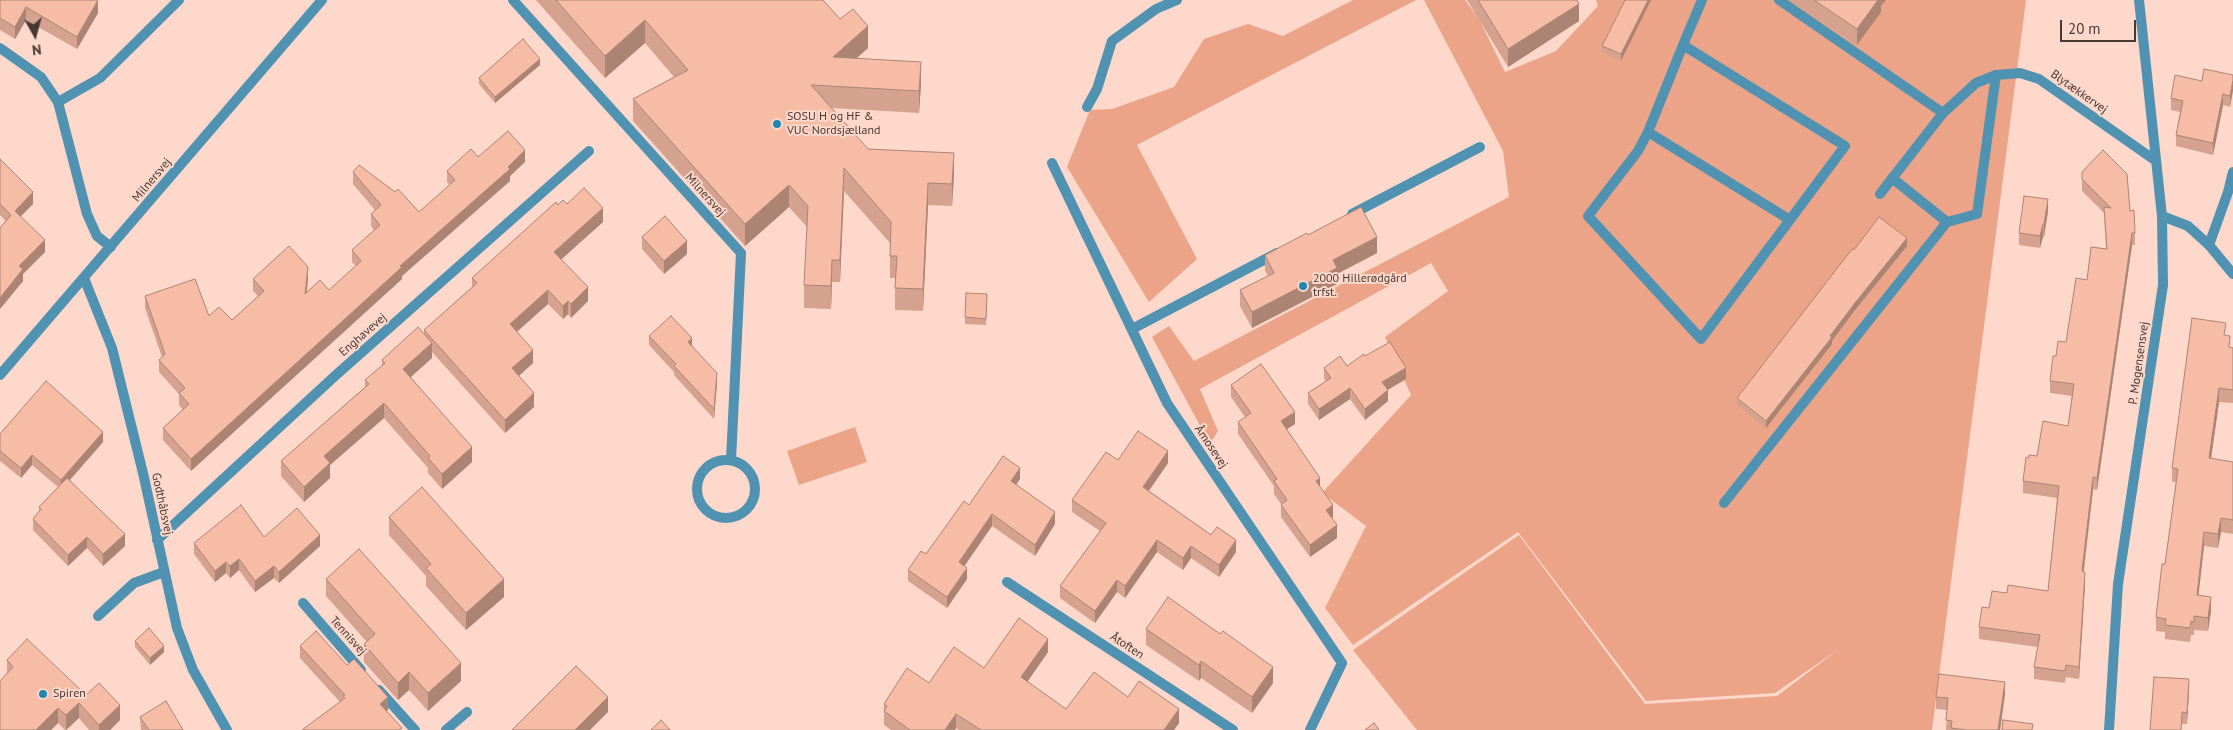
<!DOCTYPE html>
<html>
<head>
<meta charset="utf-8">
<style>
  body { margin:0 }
  #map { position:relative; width:2233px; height:730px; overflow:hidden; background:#fed8ca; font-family:"PT Sans",sans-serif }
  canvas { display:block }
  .north { position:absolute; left:10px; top:10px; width:50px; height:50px; -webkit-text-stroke:4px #fed8ca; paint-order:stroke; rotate:173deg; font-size:14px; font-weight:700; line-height:20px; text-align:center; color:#483933 }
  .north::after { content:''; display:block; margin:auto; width:18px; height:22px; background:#483933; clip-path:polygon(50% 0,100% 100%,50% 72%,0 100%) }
  .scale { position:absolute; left:2060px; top:20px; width:76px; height:22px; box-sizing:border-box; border:2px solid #483933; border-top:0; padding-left:6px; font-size:15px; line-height:18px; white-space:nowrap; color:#483933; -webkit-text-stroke:4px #fed8ca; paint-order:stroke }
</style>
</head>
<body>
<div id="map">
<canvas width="2233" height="730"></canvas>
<div class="north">N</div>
<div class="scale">20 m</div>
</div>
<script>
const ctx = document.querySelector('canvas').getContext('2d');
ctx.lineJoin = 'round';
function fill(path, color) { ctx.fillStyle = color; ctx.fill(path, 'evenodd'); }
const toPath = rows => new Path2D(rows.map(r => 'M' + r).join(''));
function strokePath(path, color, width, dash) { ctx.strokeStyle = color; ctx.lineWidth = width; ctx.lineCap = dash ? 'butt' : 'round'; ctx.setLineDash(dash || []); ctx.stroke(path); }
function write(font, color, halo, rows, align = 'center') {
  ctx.font = font + ' "PT Sans",sans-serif'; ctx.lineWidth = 4; ctx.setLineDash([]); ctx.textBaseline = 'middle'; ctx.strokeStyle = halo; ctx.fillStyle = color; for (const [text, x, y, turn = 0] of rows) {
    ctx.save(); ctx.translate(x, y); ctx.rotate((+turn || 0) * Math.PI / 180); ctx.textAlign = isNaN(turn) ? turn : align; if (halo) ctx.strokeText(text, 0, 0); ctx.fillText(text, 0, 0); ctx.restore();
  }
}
fill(toPath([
  [1353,0,1416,0,1137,145,1197,259,1149,302,1067,167,1090,110,1112,109,1174,87,1204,39,1248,24,1283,36],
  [1424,0,1465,0,1479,19,1505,72,1556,51,1598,6,1596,0,2026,0,1932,730,1417,730,1353,650,1519,535,1645,704,1777,696,1839,649,1775,693,1646,701,1518,532,1353,645,1325,608,1366,526,1322,493,1411,395,1385,337,1448,291,1431,263,1200,389,1218,431,1210,444,1152,337,1169,326,1194,361,1509,197,1503,151],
  [855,427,867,462,799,485,787,451]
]), '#eca488');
strokePath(toPath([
  [513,0,741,253,731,460],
  [1779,0,1943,113],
  [1683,45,1845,146,1701,339,1588,216,1638,151,1648,132,1683,45,1702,0],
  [58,102,100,78,179,0],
  [1087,107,1097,89,1112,41,1156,9,1177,0],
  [1648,132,1790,220],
  [1892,178,1947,222,1977,214,1996,75],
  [1352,214,1480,147],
  [2209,245,2228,192,2233,172],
  [1132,329,1277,253],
  '697 489a29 29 0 1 1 58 0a29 29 0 1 1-58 0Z',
  [1724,503,1947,222],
  [98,616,134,583,164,572]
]), '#5092b1', 10);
strokePath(toPath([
  [0,48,41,77,58,102,87,214,97,236,111,247],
  [1052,163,1167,403,1342,663,1310,730],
  [1880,194,1943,113,1976,83,1996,75,2020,73,2039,79,2156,161],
  [2162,216,2188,226,2209,245,2233,274],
  [84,278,112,348,143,473,177,628,193,670,227,730],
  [157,540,336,375,589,151],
  [1007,582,1233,730],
  [303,603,361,670],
  [379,690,415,730],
  [446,730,467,712],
  [2109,730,2118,584,2163,285,2162,216,2139,0]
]), '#5092b1', 10);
strokePath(toPath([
  [0,375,322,0]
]), '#5092b1', 10);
fill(toPath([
  [0,0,98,13,77,49,26,20,15,39,0,30],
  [536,0,823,0,840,19,868,48,857,58,921,84,919,113,832,108,868,149,954,175,952,206,928,205,923,311,895,310,895,278,890,278,890,243,844,191,840,282,832,282,831,309,804,308,804,285,807,227,789,207,745,246,633,121,633,99,674,77,645,43,605,78],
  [1467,0,1577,0,1579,21,1508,67],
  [1625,0,1651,0,1621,61,1602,52,1602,46],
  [1789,0,1886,0,1881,6,1881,12,1857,45],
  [540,65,495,103,479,84,479,78],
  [2233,75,2230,107,2223,105,2213,155,2176,146,2176,135,2180,112,2171,110,2171,98,2202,81],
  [478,157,525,162,510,176,510,181,402,276,402,279,191,471,163,440,163,428,183,410,179,405,179,394,159,372,159,360,162,357,145,308,145,296,209,316,232,320,258,296,253,291,253,279,308,279,307,292,329,290,356,266,352,262,352,250,374,230,371,226,371,214,375,210,353,184,353,172,419,212,450,185,447,182,447,171],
  [0,159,33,204,21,216,45,252,23,274,23,281,0,309,0,228,6,221,0,215],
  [2082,172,2130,211,2135,233,2135,245,2132,245,2097,490,2093,489,2084,571,2085,584,2079,679,2066,677,2065,683,2034,679,2034,667,2038,647,1979,639,1979,627,1989,608,2007,593,2048,591,2057,498,2023,493,2023,481,2037,456,2068,426,2072,396,2050,393,2050,381,2056,356,2066,342,2106,249,2104,213,2082,191],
  [567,204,603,222,561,259,588,301,571,318,568,314,563,319,548,304,516,332,533,363,519,376,534,407,505,433,432,352,432,358,411,377,472,462,442,489,428,473,428,468,384,418,330,465,330,478,304,502,281,476,281,461,365,387,365,380,382,366,382,360,424,335,424,330,472,287,472,278,558,205],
  [2048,211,2044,237,2043,237,2040,248,2019,245,2019,233],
  [1308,235,1377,253,1337,274,1337,284,1252,328,1240,306,1240,290,1268,276,1265,271,1265,255],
  [642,237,687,254,664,274,642,249],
  [1907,246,1855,310,1832,341,1832,344,1766,428,1737,405,1737,398,1854,250],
  [987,301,986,325,965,324,965,317],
  [2226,335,2230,347,2233,348,2233,403,2219,402,2211,459,2233,462,2233,534,2221,532,2218,548,2204,546,2198,596,2211,611,2208,631,2194,630,2194,635,2191,635,2190,642,2165,639,2165,632,2156,631,2156,617,2165,564,2176,482,2172,482,2172,468],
  [649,336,692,346,717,382,714,419,674,375,674,372,649,345],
  [1365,356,1406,379,1388,390,1388,401,1365,420,1350,399,1319,420,1308,404,1308,393,1326,381,1324,379,1324,368,1347,366],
  [1231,385,1295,424,1287,429,1320,487,1333,517,1332,518,1337,538,1310,557,1281,517,1281,504,1274,494,1274,486,1238,434,1238,422,1245,417,1231,397],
  [0,434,103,442,70,480,125,546,103,566,87,548,68,566,33,530,33,519,39,512,39,507,58,487,32,465,21,478,0,461],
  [1118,460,1168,463,1149,491,1236,552,1219,577,1191,558,1183,570,1157,552,1125,598,1117,592,1095,623,1060,598,1060,586,1100,531,1072,512,1072,500],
  [1020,479,1016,485,1055,524,1035,556,992,526,964,566,967,579,947,608,908,581,908,570,926,554,969,505],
  [389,517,504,597,466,630,426,586,426,576,389,535],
  [264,537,320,546,279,583,274,578,255,592,239,570,230,578,226,573,215,582,194,554,194,543],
  [326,579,461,681,428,711,409,690,398,700,364,662,364,644,367,642,326,596],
  [1146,629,1273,683,1252,713,1201,678,1199,681,1146,645],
  [135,641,164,652,150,665,135,647],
  [300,646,388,710,386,711,402,730,340,702,300,658],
  [1048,652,1027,682,1066,709,1128,697,1179,723,1174,730,959,730,956,728,955,730,891,730,884,725,884,704,929,683,984,668],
  [7,660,86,695,120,720,110,730,89,730,79,718,66,730,65,730,58,723,51,730,0,730,7,674],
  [2154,677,2189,691,2187,724,2182,724],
  [2005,694,2000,730,1946,730,1947,710,1936,709,1936,697],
  [140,717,183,730,141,730]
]), '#d4a28f');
fill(toPath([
  [98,0,98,13,77,49,77,37],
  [1648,0,1651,0,1621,61,1621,54],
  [1878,0,1886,0,1881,6,1881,12,1857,45,1857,29],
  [1579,4,1579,21,1508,67,1508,49],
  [26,7,26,20,15,39,15,27],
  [645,20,645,43,605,78,605,56],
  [868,26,868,48,833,79,833,57],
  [540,59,540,65,495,103,495,97],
  [921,62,921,84,919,113,919,91],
  [2233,80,2233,91,2230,107,2230,96],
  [2223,94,2223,105,2213,155,2213,143],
  [525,150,525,162,510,176,510,181,402,276,402,279,191,471,191,459],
  [954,153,954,175,952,206,952,184],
  [844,168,844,191,840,282,840,260],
  [928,183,928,205,923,311,923,289],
  [789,185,789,207,745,246,745,224],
  [33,192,33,204,15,222,15,211],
  [2048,199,2048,211,2044,237,2044,224],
  [603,208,603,222,554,266,554,252],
  [2043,224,2043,237,2040,248,2040,236],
  [2132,233,2132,245,2097,490,2097,478],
  [1377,237,1377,253,1337,274,1337,284,1252,328,1252,312,1333,260],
  [1907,238,1907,246,1855,310,1832,341,1832,344,1766,428,1766,421,1855,303],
  [45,240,45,252,23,274,23,281,0,309,0,298,19,266],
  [687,241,687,254,664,274,664,261],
  [832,260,832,282,831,309,831,286],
  [308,267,308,279,305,305,305,294],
  [588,287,588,301,571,318,571,304],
  [548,290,548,304,510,338,510,324],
  [568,301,568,314,563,319,563,306],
  [692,338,692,348,688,342],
  [432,343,432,358,403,384,403,369],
  [533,350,533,363,512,382,512,368],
  [1406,368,1406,379,1382,393,1382,382],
  [717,373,717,382,714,419,714,409],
  [1350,388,1350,399,1319,420,1319,409],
  [2219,388,2219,402,2209,472,2209,458],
  [1388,390,1388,401,1365,420,1365,409],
  [534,393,534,407,505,433,505,420],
  [384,403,384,418,330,465,330,478,304,502,304,487,324,456],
  [1295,412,1295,424,1281,433,1281,421],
  [103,432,103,442,61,490,61,480],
  [472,447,472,462,442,489,442,474],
  [1168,451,1168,463,1143,499,1143,487],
  [32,455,32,465,21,478,21,468],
  [1020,468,1020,479,1011,492,1011,481],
  [2093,477,2093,489,2082,583,2082,571],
  [1320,478,1320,490,1316,481],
  [1333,505,1333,517,1326,523,1326,510],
  [1055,512,1055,524,1035,556,1035,545],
  [992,514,992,526,959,574,959,562],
  [2221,518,2221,532,2218,548,2218,534],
  [1337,525,1337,538,1310,557,1310,545],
  [2204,532,2204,546,2197,609,2197,595],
  [125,534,125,546,103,566,103,554],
  [320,535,320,546,279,583,279,572],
  [87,537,87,548,68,566,68,555],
  [1157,540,1157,552,1125,598,1125,586],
  [1236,540,1236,552,1219,577,1219,565],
  [1191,546,1191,558,1183,570,1183,558],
  [239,559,239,570,230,578,230,566],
  [226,562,226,573,215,582,215,571],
  [274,566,274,578,255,592,255,581],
  [967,568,967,579,947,608,947,597],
  [2085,572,2085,584,2079,679,2079,667],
  [504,579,504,597,466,630,466,613],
  [1117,580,1117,592,1095,623,1095,611],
  [2211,597,2211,611,2208,631,2208,618],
  [1048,639,1048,652,1021,691,1021,677],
  [164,646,164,652,150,665,150,658],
  [1201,661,1201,678,1199,681,1199,665],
  [461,663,461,681,428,711,428,693],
  [1273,667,1273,683,1252,713,1252,697],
  [409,672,409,690,398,700,398,683],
  [2189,679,2189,691,2187,724,2187,713],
  [2005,682,2005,694,2000,730,1998,730],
  [388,697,388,710,380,717,380,704],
  [608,697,608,712,590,730,575,730],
  [79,703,79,718,66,730,66,715],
  [120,705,120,720,110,730,99,730,99,725],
  [58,708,58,723,51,730,36,730],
  [1179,709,1179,723,1174,730,1164,730],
  [956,714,956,728,955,730,945,730]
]), '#ac8474');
const building = toPath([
  [0,0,98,0,77,37,26,7,15,27,0,18,0,0],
  [556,0,823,0,840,19,853,9,868,26,833,57,921,62,919,91,811,85,868,149,954,153,952,184,928,183,923,289,895,288,897,256,890,256,891,222,844,168,840,260,832,260,831,286,804,285,808,206,789,185,745,224,633,99,688,70,645,20,605,56,556,0],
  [1478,0,1577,0,1579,4,1508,49,1478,0],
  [1625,0,1648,0,1621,54,1602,46,1625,0],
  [1814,0,1878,0,1857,29,1814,0],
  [523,39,540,59,495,97,479,78,523,39],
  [2204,69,2233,75,2233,80,2230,96,2223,94,2213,143,2176,135,2183,101,2171,98,2175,75,2202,81,2204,69],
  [508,131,525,150,508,167,510,169,400,266,402,267,191,459,163,428,189,404,179,393,185,388,159,360,165,354,145,296,195,279,209,316,219,307,232,320,264,291,253,279,289,246,308,267,305,294,320,280,329,290,361,261,352,250,380,225,371,214,381,205,353,172,359,165,395,192,398,189,419,212,455,180,447,171,471,149,478,157,508,131],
  [2103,150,2127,174,2130,211,2134,210,2135,233,2132,233,2097,478,2093,477,2082,571,2085,572,2079,667,2066,665,2065,671,2034,667,2040,635,1979,627,1982,607,1989,608,1992,591,2007,593,2008,585,2048,591,2059,486,2023,481,2026,457,2029,458,2029,455,2037,456,2043,421,2068,426,2074,384,2050,381,2053,356,2056,356,2058,341,2066,342,2076,278,2087,280,2091,247,2107,249,2104,207,2111,208,2082,179,2082,172,2103,150],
  [0,159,33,192,15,211,45,240,19,266,23,269,0,298,0,228,11,215,0,204,0,159],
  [584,188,603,208,554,252,588,287,571,304,568,301,563,306,548,290,510,324,533,350,512,368,534,393,505,420,424,330,477,283,472,278,556,202,558,205,563,200,567,204,584,188],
  [2024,196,2048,199,2044,224,2043,224,2040,236,2019,233,2024,196],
  [1361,207,1377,237,1333,260,1337,268,1252,312,1240,290,1274,273,1265,255,1307,233,1308,235,1361,207],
  [665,216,687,241,664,261,642,237,665,216],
  [1879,217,1907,238,1855,303,1830,336,1832,337,1766,421,1737,398,1852,249,1854,250,1879,217],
  [966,293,987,294,986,319,965,317,966,293],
  [671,316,692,338,688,342,717,373,714,409,674,366,676,364,649,336,671,316],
  [2192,318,2226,323,2224,335,2230,336,2229,347,2233,348,2233,390,2219,388,2209,458,2233,462,2233,520,2221,518,2218,534,2204,532,2197,595,2211,597,2208,618,2194,616,2194,622,2191,621,2190,628,2165,625,2166,619,2156,617,2162,564,2165,564,2178,469,2172,468,2192,318],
  [418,327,432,343,403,369,472,447,442,474,428,458,430,456,384,403,324,456,330,463,304,487,281,461,369,384,365,380,385,363,382,360,418,327],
  [1390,342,1406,368,1382,382,1388,390,1365,409,1350,388,1319,409,1308,393,1331,378,1324,368,1340,356,1347,366,1364,354,1365,356,1390,342],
  [1261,364,1295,412,1281,421,1320,478,1316,481,1333,505,1326,510,1337,525,1310,545,1281,505,1287,500,1274,481,1277,479,1238,422,1251,413,1231,385,1261,364],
  [46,381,103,432,61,480,32,455,21,468,0,451,0,434,46,381],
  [1138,431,1168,451,1143,487,1211,535,1217,527,1236,540,1219,565,1191,546,1183,558,1157,540,1125,586,1117,580,1095,611,1060,586,1106,523,1072,500,1106,452,1118,460,1138,431],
  [1003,456,1020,468,1011,481,1055,512,1035,545,992,514,959,562,967,568,947,597,908,570,921,551,926,554,964,501,969,505,1003,456],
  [67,478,125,534,103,554,87,537,68,555,33,519,41,509,39,507,67,478],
  [422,487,504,579,466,613,426,568,431,564,389,517,422,487],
  [241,505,264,537,297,508,320,535,279,572,274,566,255,581,239,559,230,566,226,562,215,571,194,543,241,505],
  [359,549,461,663,428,693,409,672,398,683,364,644,375,634,326,579,359,549],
  [1168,597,1220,634,1223,631,1273,667,1252,697,1201,661,1199,665,1146,629,1168,597],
  [1019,618,1048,639,1021,677,1066,709,1094,672,1128,697,1139,681,1179,709,1164,730,981,730,956,714,945,730,910,730,884,711,887,706,884,704,907,668,929,683,954,647,984,668,1019,618],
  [149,628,164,646,150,658,135,641,149,628],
  [316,631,347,665,354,659,388,697,380,704,402,728,399,730,302,730,345,698,343,696,345,695,300,646,316,631],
  [27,639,86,695,99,683,120,705,99,725,79,703,66,715,58,708,36,730,0,730,0,681,13,667,7,660,27,639],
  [576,666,608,697,575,730,512,730,576,666],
  [1939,674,2005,682,1998,730,1967,730,1951,728,1952,721,1946,720,1948,698,1936,697,1939,674],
  [2154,677,2189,679,2187,713,2182,712,2181,730,2150,730,2154,677],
  [166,701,183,730,149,730,140,717,166,701],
  [661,720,670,730,651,730,661,720],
  [2003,720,2033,724,2032,730,2002,730,2003,720],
  [1374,723,1379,730,1365,730,1374,723]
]);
fill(building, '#f6bca6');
strokePath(building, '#ac8474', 1);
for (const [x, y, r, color] of [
  [777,124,5,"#2087b0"],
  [1303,286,5,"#2087b0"],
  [43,694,5,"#2087b0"]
]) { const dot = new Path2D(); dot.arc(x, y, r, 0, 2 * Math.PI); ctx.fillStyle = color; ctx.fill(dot); strokePath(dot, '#fed8ca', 2); }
write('12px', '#483933', '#fed8ca', [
  ["Blytækkervej",2079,92,35],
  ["Milnersvej",152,180,-50],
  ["Milnersvej",705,195,48],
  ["Enghavevej",363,335,-41],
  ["P. Mogensensvej",2139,363,-82],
  ["Åmosevej",1211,447,56],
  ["Godthåbsvej",162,504,78],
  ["Tennisvej",348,636,48],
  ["Åtoften",1127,646,33]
]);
write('12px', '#483933', '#fed8ca', [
  ["SOSU H og HF &",787,117],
  ["VUC Nordsjælland",787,131],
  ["2000 Hillerødgård",1313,279],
  ["trfst.",1313,293],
  ["Spiren",53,694]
], 'left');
</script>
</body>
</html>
